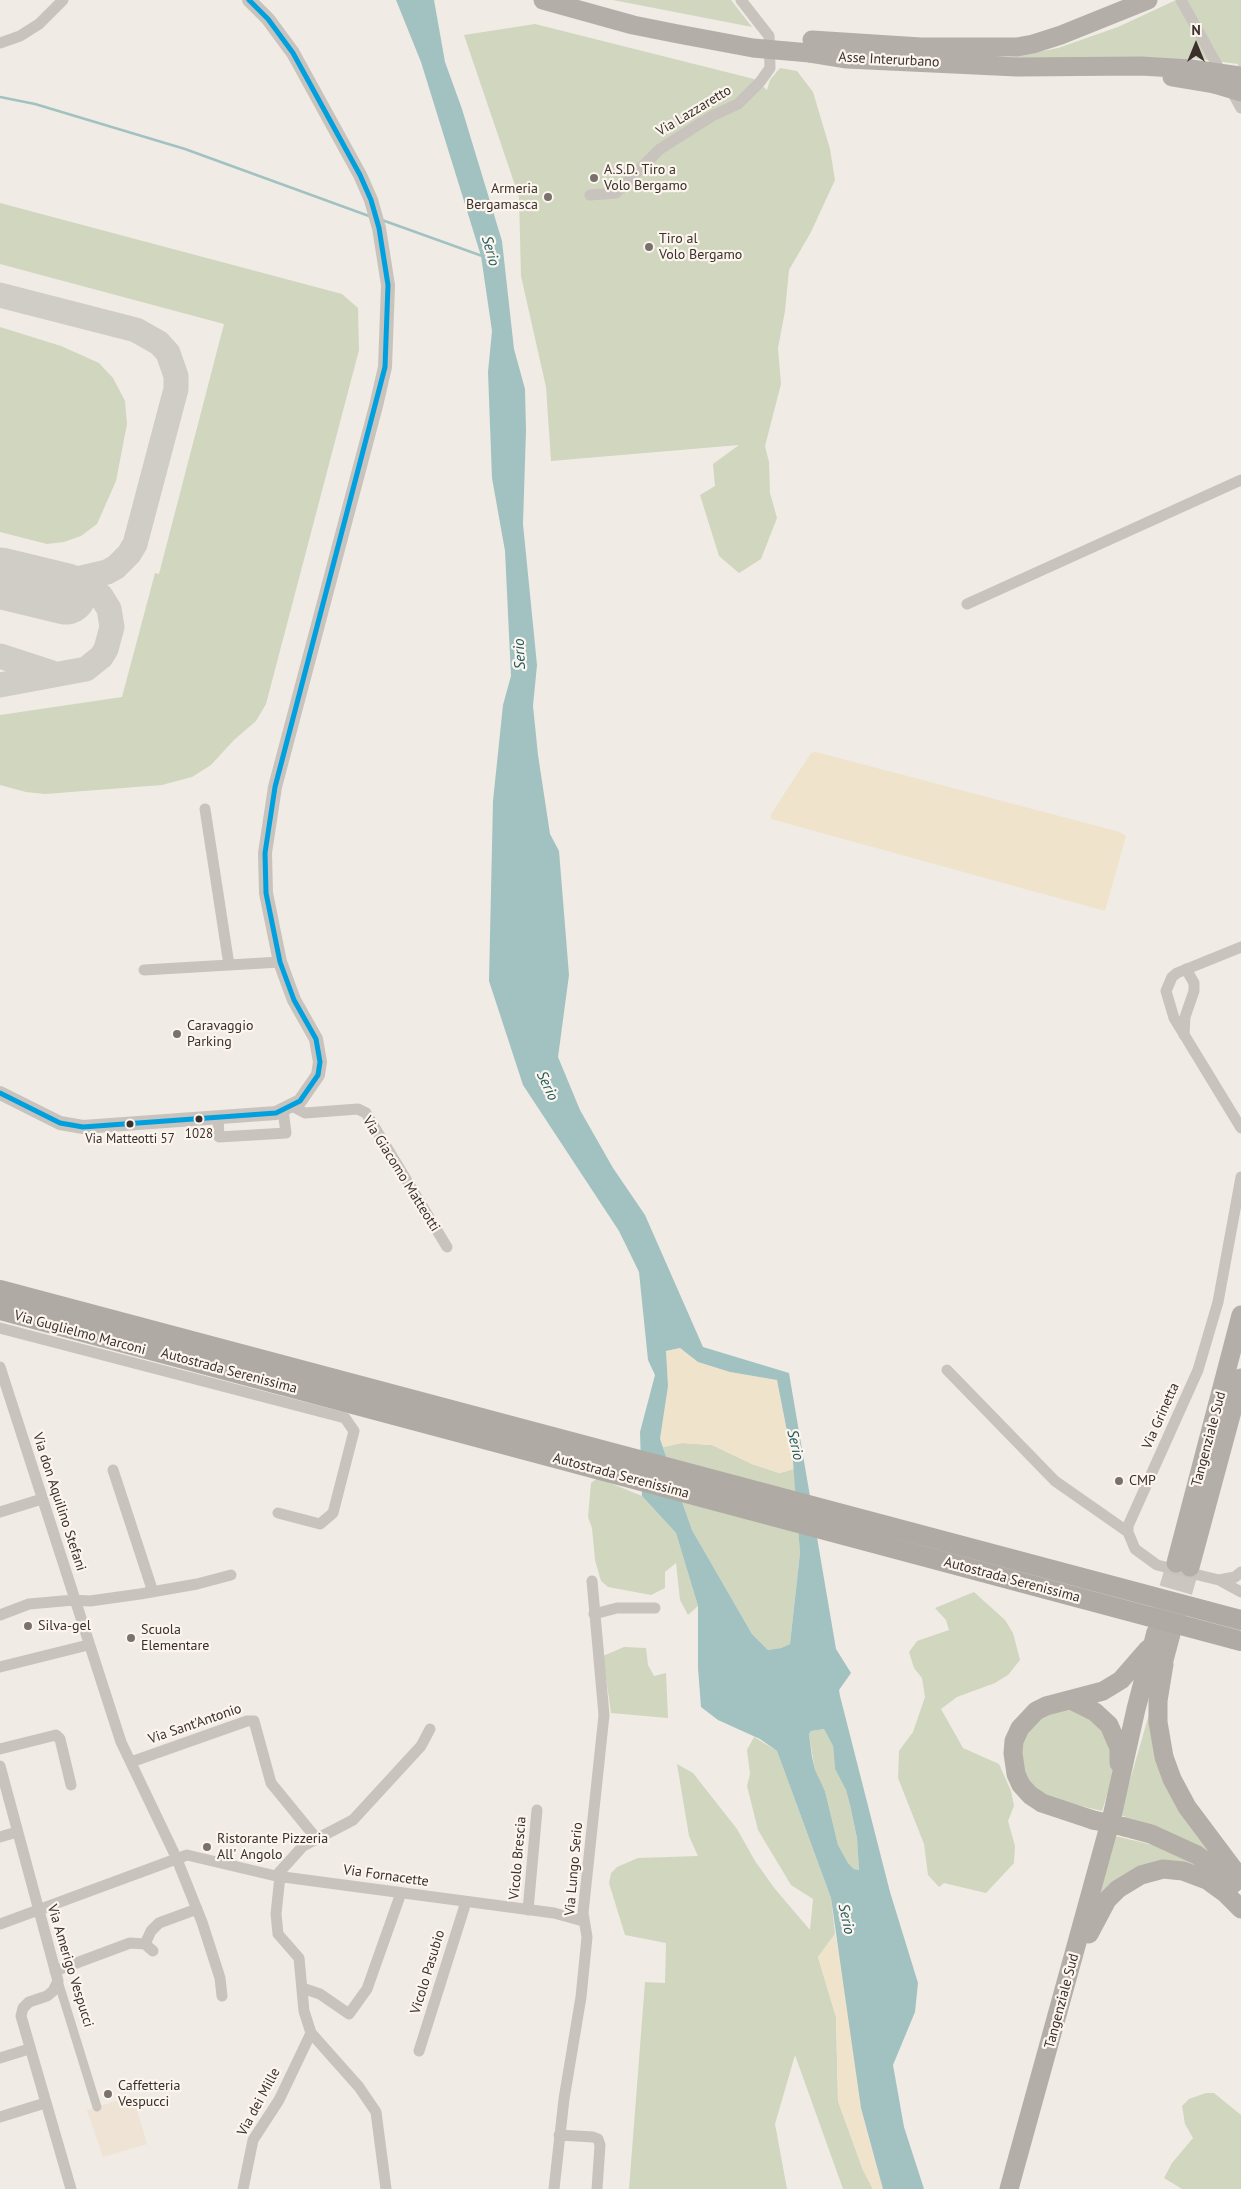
<!DOCTYPE html>
<html>
<head>
<meta charset="utf-8">
<style>
  body { margin:0 }
  #map { position:relative; width:1241px; height:2189px; overflow:hidden; background:#f0ebe5; font-family:"PT Sans",sans-serif }
  canvas { display:block }
  .north { position:absolute; left:1171px; top:20px; width:50px; height:50px; -webkit-text-stroke:4px #fbf5ee; paint-order:stroke; rotate:0deg; font-size:14px; font-weight:700; line-height:20px; text-align:center; color:#3b302b }
  .north::after { content:''; display:block; margin:auto; width:18px; height:22px; background:#3b302b; clip-path:polygon(50% 0,100% 100%,50% 72%,0 100%) }
</style>
</head>
<body>
<div id="map">
<canvas width="1241" height="2189"></canvas>
<div class="north">N</div>
</div>
<script>
const ctx = document.querySelector('canvas').getContext('2d');
ctx.lineJoin = 'round';
function fill(path, color) { ctx.fillStyle = color; ctx.fill(path, 'evenodd'); }
const toPath = rows => new Path2D(rows.map(r => 'M' + r).join(''));
function strokePath(path, color, width, dash) { ctx.strokeStyle = color; ctx.lineWidth = width; ctx.lineCap = dash ? 'butt' : 'round'; ctx.setLineDash(dash || []); ctx.stroke(path); }
function write(font, color, halo, rows, align = 'center') {
  ctx.font = font + ' "PT Sans",sans-serif'; ctx.lineWidth = 4.5; ctx.setLineDash([]); ctx.textBaseline = 'middle'; ctx.strokeStyle = halo; ctx.fillStyle = color; for (const [text, x, y, turn = 0] of rows) {
    ctx.save(); ctx.translate(x, y); ctx.rotate((+turn || 0) * Math.PI / 180); ctx.textAlign = isNaN(turn) ? turn : align; if (halo) ctx.strokeText(text, 0, 0); ctx.fillText(text, 0, 0); ctx.restore();
  }
}
fill(toPath([
  [613,0,731,0,752,27],
  [1176,0,1241,0,1241,71,1238,70,1238,64,1192,58,1192,61,977,58,1013,57,1058,48,1118,27],
  [535,24,754,79,767,90,770,80,780,68,797,71,813,92,830,149,835,180,811,232,789,270,785,311,778,348,781,384,765,446,769,462,770,493,777,518,761,559,739,573,719,556,700,495,715,486,713,464,739,445,551,461,546,387,521,276,519,197,464,35],
  [0,203,342,294,358,308,359,350,266,704,256,721,234,740,211,765,192,777,162,785,45,794,26,792,0,785,0,715,122,697,155,573,159,574,224,324,0,264],
  [0,327,61,346,99,363,113,378,125,401,127,424,116,481,97,524,81,536,64,542,47,544,0,532],
  [682,1443,712,1445,752,1464,779,1473,794,1469,800,1553,790,1644,781,1648,768,1650,752,1634,692,1530,663,1447],
  [598,1478,642,1496,676,1533,698,1606,688,1615,680,1600,676,1563,665,1572,665,1588,651,1595,608,1587,601,1581,595,1560,592,1528,588,1517,591,1483],
  [974,1592,1005,1620,1013,1633,1020,1660,1008,1675,995,1683,957,1697,941,1709,963,1748,999,1764,1011,1791,1014,1806,1008,1821,1015,1846,1014,1863,986,1893,944,1883,939,1887,928,1875,924,1844,898,1778,899,1751,913,1732,925,1697,922,1678,914,1668,909,1652,917,1641,949,1630,946,1620,935,1608],
  [624,1647,646,1648,648,1665,654,1676,666,1673,668,1718,611,1713,603,1656],
  [1074,1708,1110,1732,1115,1770,1102,1811,1048,1798,1030,1787,1019,1754,1029,1725,1039,1716],
  [1150,1711,1153,1725,1215,1855,1157,1827,1120,1815],
  [824,1729,833,1746,835,1769,846,1790,850,1805,857,1838,859,1870,854,1869,848,1863,838,1845,825,1791,815,1771,809,1734,811,1731],
  [754,1737,777,1751,831,1898,835,1934,818,1957,836,2017,838,2101,863,2170,873,2189,843,2189,795,2055,775,2124,787,2189,629,2189,645,1982,665,1983,666,1943,625,1935,609,1883,611,1873,617,1867,638,1858,698,1856,689,1836,677,1764,693,1773,737,1829,755,1861,775,1889,810,1930,813,1899,791,1885,758,1830,747,1786,750,1774,747,1750],
  [1115,1836,1153,1845,1204,1868,1163,1865,1094,1908],
  [1206,2093,1214,2093,1241,2115,1241,2189,1182,2189,1164,2178,1172,2163,1193,2138,1185,2124,1182,2106,1189,2099]
]), '#d1d6bf');
fill(toPath([
  [816,752,1120,832,1126,836,1105,911,771,819,771,814,811,753],
  [679,1348,698,1362,730,1372,777,1380,794,1469,780,1473,752,1464,713,1445,682,1443,663,1447,660,1440,668,1386,666,1352],
  [835,1934,845,1986,861,2108,883,2189,873,2189,863,2170,838,2101,836,2017,818,1957]
]), '#efe3cc');
fill(toPath([
  [133,2096,147,2144,103,2157,87,2110]
]), '#eee3d5');
fill(toPath([
  [396,0,434,0,445,62,462,109,502,241,514,349,525,389,526,430,523,524,537,665,533,706,538,755,550,834,559,851,569,975,558,1057,580,1110,613,1168,645,1215,703,1347,789,1373,836,1649,851,1673,839,1690,840,1696,890,1892,918,1983,915,2012,893,2065,904,2127,924,2189,883,2189,861,2108,831,1898,777,1751,760,1739,718,1720,701,1707,698,1668,698,1606,676,1533,642,1496,640,1432,655,1375,648,1360,639,1272,619,1231,523,1085,489,981,493,801,503,705,511,676,505,551,492,478,488,372,492,331,481,256,421,62],
  [680,1348,698,1362,730,1372,777,1380,793,1462,800,1553,790,1644,781,1648,768,1650,752,1634,692,1530,660,1439,668,1386,666,1351],
  [824,1729,833,1746,835,1769,846,1790,850,1805,857,1838,859,1870,854,1869,848,1863,838,1845,825,1791,815,1770,812,1757,809,1734,811,1731]
]), '#a1c2c1');
strokePath(toPath([
  [0,97,35,104,185,149,369,216],
  [382,220,485,257]
]), '#a1c2c1', 2.5);
strokePath(toPath([
  [0,295,136,330,159,343,168,353,176,376,176,389,135,544,129,554,116,567,107,572,69,581],
  [0,573,41,584,69,581,81,583,101,596,109,609,112,627,106,649,101,657,86,669,0,685],
  [0,656,52,673]
]), '#d0ccc6', 25);
strokePath(toPath([
  [0,578,66,594]
]), '#d0ccc6', 61);
strokePath(toPath([
  [1161,1615,1176,1563],
  [1175,1619,1190,1567]
]), '#ccc6c0', 19, [19, 9]);
strokePath(toPath([
  [58,1981,97,2107]
]), '#c9c3be', 9);
strokePath(toPath([
  [1181,0,1241,108],
  [0,43,20,36,39,24,63,0],
  [590,195,616,193,660,149,712,116,738,104,760,82,770,68,769,36,741,0],
  [967,604,1241,480],
  [205,809,229,965,280,962],
  [1241,947,1177,973,1172,977,1166,991,1174,1018,1241,1128],
  [144,970,229,965],
  [1184,1035,1185,1017,1194,991,1194,983,1186,969],
  [292,1106,305,1113,358,1109,366,1113,447,1247],
  [218,1117,219,1137,286,1133,283,1110],
  [1241,1177,1218,1302,1198,1370,1128,1526,1128,1532,1135,1549,1157,1565,1219,1580,1235,1577,1241,1572],
  [0,1328,345,1418,354,1431,333,1513,320,1524,278,1513],
  [0,1367,121,1742,176,1857,202,1922,220,1978,222,1996],
  [947,1370,1055,1481,1128,1532],
  [113,1470,153,1592],
  [0,1512,42,1499],
  [1219,1580,1241,1592],
  [594,1614,617,1608,655,1608],
  [0,1615,29,1604,74,1600,90,1601,140,1594,197,1584,231,1575],
  [0,1667,88,1645],
  [0,1749,56,1735,60,1739,71,1785],
  [131,1762,247,1721,254,1721,271,1783,316,1838],
  [0,1766,58,1981,53,1991,47,1996,29,2002,23,2008,21,2016,71,2189],
  [0,1837,17,1832],
  [276,1876,303,1846,353,1820,421,1746,430,1729],
  [280,1876,276,1914,278,1934,299,1958,304,2011,311,2033,359,2087,376,2112,386,2189],
  [528,1910,537,1810],
  [0,1924,187,1855,276,1876,554,1913,583,1921],
  [145,1944,151,1931,159,1923,197,1909],
  [55,1971,130,1943,145,1944,153,1951],
  [302,1988,320,1994,349,2014,367,1989,401,1893],
  [419,2051,466,1902],
  [0,2058,29,2049],
  [0,2117,45,2103],
  [559,2135,593,2137,598,2139,600,2145,597,2189],
  [243,2189,253,2140,279,2100,311,2033],
  [554,2189,564,2099,581,1997,587,1937,583,1913,604,1715,592,1581]
]), '#c9c3be', 11);
strokePath(toPath([
  [0,1093,60,1123,83,1127,276,1113,300,1101,318,1075,320,1062,316,1039,294,1000,280,962,266,893,265,853,275,787,376,406,385,367,388,285,379,228,371,200,360,175,293,53,268,19,249,0]
]), '#c9c3be', 14);
strokePath(toPath([
  [812,40,921,47,1017,47,1033,44,1061,35,1148,0],
  [810,53,847,59,1017,67,1141,66,1191,69],
  [1172,77,1214,84],
  [1176,1563,1241,1315],
  [1190,1567,1241,1378],
  [1164,1664,1158,1701,1158,1722,1164,1757,1172,1779,1187,1807,1241,1879],
  [1160,1675,1171,1634],
  [1073,1701,1095,1712,1109,1725,1119,1748,1119,1763],
  [1093,1820,1042,1803,1030,1795,1021,1785,1016,1774,1013,1753,1014,1741,1020,1728,1036,1711,1046,1706,1103,1691,1121,1680,1148,1649],
  [1125,1827,1151,1834,1197,1855,1216,1868,1233,1884],
  [1089,1934,1107,1900,1118,1889,1141,1875,1163,1869,1183,1871,1207,1880,1225,1893,1241,1909],
  [1009,2189,1113,1812,1136,1709,1156,1632]
]), '#b4aea8', 19);
strokePath(toPath([
  [0,1290,1241,1620],
  [0,1310,1241,1641]
]), '#afaaa4', 20);
strokePath(toPath([
  [543,0,633,25,678,34,753,48,810,53],
  [1191,69,1240,76],
  [1214,84,1241,92],
  [1093,1820,1125,1827]
]), '#b4aea8', 19);
strokePath(toPath([
  [0,1093,60,1123,83,1127,276,1113,300,1101,318,1075,320,1062,316,1039,294,1000,280,962,266,893,265,853,275,787,385,367,388,285,379,228,371,200,360,175,293,53,268,19,249,0]
]), '#00a0de', 5);
for (const [x, y, r, color] of [
  [594,178,5,"#7a716c"],
  [548,197,5,"#7a716c"],
  [649,247,5,"#7a716c"],
  [177,1034,5,"#7a716c"],
  [199,1119,4.5,"#3b302b"],
  [130,1124,4.5,"#3b302b"],
  [1119,1481,5,"#7a716c"],
  [28,1626,5,"#7a716c"],
  [131,1638,5,"#7a716c"],
  [207,1847,5,"#7a716c"],
  [108,2094,5,"#7a716c"]
]) { const dot = new Path2D(); dot.arc(x, y, r, 0, 2 * Math.PI); ctx.fillStyle = color; ctx.fill(dot); strokePath(dot, '#fbf5ee', 2); }
write('13px', '#3b302b', '#fbf5ee', [
  ["1028",199,1134],
  ["Via Matteotti 57",130,1139]
]);
write('14px', '#3b302b', '#fbf5ee', [
  ["Asse Interurbano",889,60,3],
  ["Via Lazzaretto",694,111,-31],
  ["Via Giacomo Matteotti",401,1174,58],
  ["Via Guglielmo Marconi",80,1333,15],
  ["Autostrada Serenissima",229,1371,15],
  ["Via Grinetta",1161,1416,-66],
  ["Tangenziale Sud",1209,1439,-75],
  ["Autostrada Serenissima",621,1476,15],
  ["Via don Aquilino Stefani",59,1502,72],
  ["Autostrada Serenissima",1012,1580,15],
  ["Via Sant'Antonio",195,1724,-19],
  ["Vicolo Brescia",518,1858,-85],
  ["Via Lungo Serio",574,1869,-85],
  ["Via Fornacette",386,1876,8],
  ["Via Amerigo Vespucci",70,1966,73],
  ["Vicolo Pasubio",428,1972,-73],
  ["Tangenziale Sud",1062,2001,-75],
  ["Via dei Mille",259,2102,-62]
]);
write('14px', '#3b302b', '#fbf5ee', [
  ["A.S.D. Tiro a",604,170],
  ["Volo Bergamo",604,186],
  ["Armeria",538,189,"right"],
  ["Bergamasca",538,205,"right"],
  ["Tiro al",659,239],
  ["Volo Bergamo",659,255],
  ["Caravaggio",187,1026],
  ["Parking",187,1042],
  ["CMP",1129,1481],
  ["Silva-gel",38,1626],
  ["Scuola",141,1630],
  ["Elementare",141,1646],
  ["Ristorante Pizzeria",217,1839],
  ["All' Angolo",217,1855],
  ["Caffetteria",118,2086],
  ["Vespucci",118,2102]
], 'left');
write('italic 15px', '#1f5a5e', '#fbf5ee', [
  ["Serio",490,251,74],
  ["Serio",520,654,-93],
  ["Serio",547,1086,64],
  ["Serio",795,1445,77],
  ["Serio",846,1919,78]
]);
</script>
</body>
</html>
